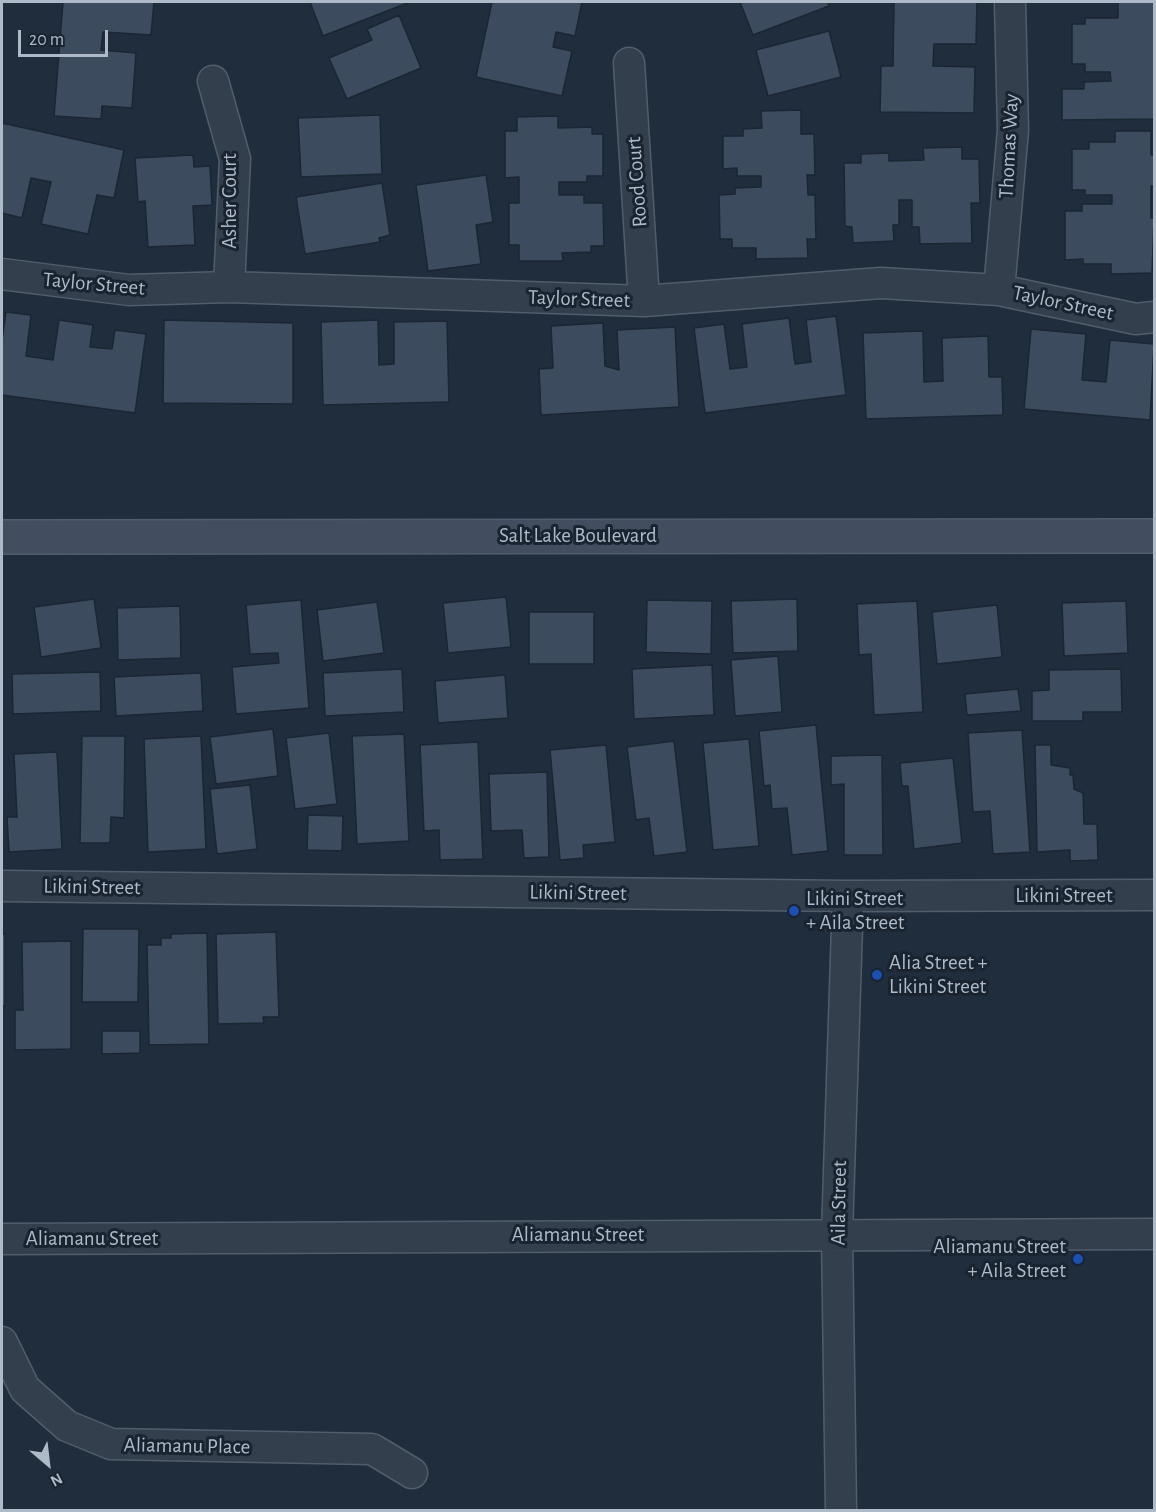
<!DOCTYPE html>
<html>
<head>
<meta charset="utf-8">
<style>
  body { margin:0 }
  #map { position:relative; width:1156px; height:1512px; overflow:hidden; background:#202d3d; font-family:"Alegreya Sans",sans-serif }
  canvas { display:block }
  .frame { position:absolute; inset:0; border:3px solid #afbac9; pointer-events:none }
  .north { position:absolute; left:18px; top:1434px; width:60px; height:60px; -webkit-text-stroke:4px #1a2431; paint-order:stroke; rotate:152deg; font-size:16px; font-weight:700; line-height:24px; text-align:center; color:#afbac9 }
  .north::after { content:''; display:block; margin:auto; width:21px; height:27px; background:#afbac9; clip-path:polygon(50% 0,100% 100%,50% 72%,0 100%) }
  .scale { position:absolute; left:18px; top:30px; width:90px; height:27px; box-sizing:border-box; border:3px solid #afbac9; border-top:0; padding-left:8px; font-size:18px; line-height:21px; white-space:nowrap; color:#afbac9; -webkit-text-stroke:4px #1a2431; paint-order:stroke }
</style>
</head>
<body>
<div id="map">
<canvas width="1156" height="1512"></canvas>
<div class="frame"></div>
<div class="north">N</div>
<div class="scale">20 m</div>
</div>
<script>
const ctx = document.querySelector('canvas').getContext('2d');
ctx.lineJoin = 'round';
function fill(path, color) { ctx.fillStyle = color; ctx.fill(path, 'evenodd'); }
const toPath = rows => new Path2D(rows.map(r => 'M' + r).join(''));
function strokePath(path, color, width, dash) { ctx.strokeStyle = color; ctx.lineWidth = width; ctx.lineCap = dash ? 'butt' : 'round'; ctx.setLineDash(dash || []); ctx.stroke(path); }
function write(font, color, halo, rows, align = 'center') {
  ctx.font = font + ' "Alegreya Sans",sans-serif'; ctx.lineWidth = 6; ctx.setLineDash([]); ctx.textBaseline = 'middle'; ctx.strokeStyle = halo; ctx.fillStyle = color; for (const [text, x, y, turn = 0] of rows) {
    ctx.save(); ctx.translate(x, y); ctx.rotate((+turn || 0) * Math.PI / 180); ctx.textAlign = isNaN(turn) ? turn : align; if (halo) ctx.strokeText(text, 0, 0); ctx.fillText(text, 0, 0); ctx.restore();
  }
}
const building = toPath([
  [63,2,154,2,151,35,103,32,101,50,136,53,132,108,102,106,101,119,54,116,63,2],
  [310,2,410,2,323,36,310,2],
  [492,2,582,2,575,36,556,32,553,47,572,51,562,96,476,77,492,2],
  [740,2,828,2,829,6,753,35,740,2],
  [894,2,977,2,976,44,934,44,933,66,975,67,974,113,880,112,881,66,893,66,894,2],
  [1118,2,1154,2,1154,119,1062,120,1062,89,1084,89,1084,82,1111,81,1110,72,1085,72,1085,64,1072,64,1072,24,1085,24,1085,18,1118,18,1118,2],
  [399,15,421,68,347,99,329,58,372,40,367,29,399,15],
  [829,31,841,77,768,96,756,50,829,31],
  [801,110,801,134,814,134,815,175,807,175,808,195,815,195,816,239,807,239,808,258,756,259,756,248,732,248,732,239,720,239,719,195,735,194,735,188,761,187,761,176,737,176,737,168,723,169,723,136,743,136,743,129,762,128,761,111,801,110],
  [380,115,382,174,301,177,298,118,380,115],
  [558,116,558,128,592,127,592,134,603,134,603,176,587,176,587,182,559,182,559,195,584,195,584,203,603,203,604,246,591,246,591,252,562,253,563,261,519,261,519,245,509,245,509,203,519,203,519,177,505,178,505,131,517,131,517,117,558,116],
  [2,123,124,150,114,198,97,195,88,234,41,224,51,182,31,178,22,218,2,213,2,123],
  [1115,131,1151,131,1151,155,1154,154,1154,186,1151,186,1151,218,1154,218,1152,273,1111,274,1111,264,1083,264,1083,259,1065,260,1065,211,1082,211,1082,204,1112,204,1112,195,1085,195,1085,190,1072,190,1072,149,1089,149,1089,142,1115,142,1115,131],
  [962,147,962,159,979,159,980,203,971,203,972,243,920,244,919,227,912,227,912,200,899,200,899,225,893,225,894,241,853,243,852,227,845,226,844,163,861,163,861,154,889,153,889,161,924,160,923,148,962,147],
  [193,155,194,167,210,166,212,205,193,206,195,245,148,247,145,201,138,202,135,158,193,155],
  [486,175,493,222,476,225,481,264,428,271,416,185,486,175],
  [382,183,390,235,379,238,380,242,305,254,296,197,382,183],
  [6,312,31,315,26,356,53,360,59,320,93,325,90,347,112,349,115,330,146,334,135,413,2,395,2,340,6,312],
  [836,316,846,395,705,413,694,328,724,324,730,369,747,367,742,324,789,318,795,364,811,362,806,320,836,316],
  [164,320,293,323,293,404,163,403,164,320],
  [378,320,379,365,394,364,394,322,447,321,449,402,323,405,321,322,378,320],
  [603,323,605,366,619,370,617,330,675,327,679,407,541,415,539,369,553,368,551,326,603,323],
  [1031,329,1086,334,1082,380,1106,382,1110,340,1154,344,1150,420,1024,409,1031,329],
  [923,331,924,382,943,381,942,338,988,336,989,377,1002,377,1003,415,866,419,863,333,923,331],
  [506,597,511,647,448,653,443,603,506,597],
  [94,599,101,648,41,657,34,607,94,599],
  [797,599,798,651,733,653,731,601,797,599],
  [301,600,309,708,236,714,232,667,279,663,278,653,250,654,246,605,301,600],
  [647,600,712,601,711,654,646,652,647,600],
  [917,601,923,712,874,715,871,654,859,655,857,604,917,601],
  [1126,601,1128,653,1064,656,1062,603,1126,601],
  [377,602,384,653,323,661,317,610,377,602],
  [997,605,1002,657,937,664,932,612,997,605],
  [180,606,181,658,118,660,117,608,180,606],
  [529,612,594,612,594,664,529,664,529,612],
  [778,656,782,712,735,716,731,660,778,656],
  [712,665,714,715,634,719,632,669,712,665],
  [402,669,404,712,325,716,323,673,402,669],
  [1121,669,1122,712,1083,712,1083,721,1032,721,1032,691,1049,690,1049,670,1121,669],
  [100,672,101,711,13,714,12,674,100,672],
  [201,673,203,711,116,716,114,677,201,673],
  [505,675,508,718,438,723,435,681,505,675],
  [1018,689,1021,711,967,715,965,694,1018,689],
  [816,725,828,851,792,855,787,808,772,809,770,785,764,786,759,731,816,725],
  [273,729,278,776,216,784,210,737,273,729],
  [1022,730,1030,852,993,854,990,811,973,812,968,733,1022,730],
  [329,733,337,804,295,809,286,738,329,733],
  [404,734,409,841,357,844,352,736,404,734],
  [82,736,125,736,124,818,111,817,110,843,80,843,82,736],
  [201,736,206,849,148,852,144,739,201,736],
  [749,739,759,846,713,850,703,743,749,739],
  [674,741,687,852,654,856,649,818,636,820,627,747,674,741],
  [478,742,483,859,440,860,439,830,424,831,420,745,478,742],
  [606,745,615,842,583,845,584,858,560,860,550,750,606,745],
  [1035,745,1051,745,1051,765,1070,768,1070,775,1073,775,1074,789,1083,793,1084,824,1097,824,1098,860,1070,861,1070,850,1037,852,1035,745],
  [57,752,62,849,9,852,7,817,17,817,14,754,57,752],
  [882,755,883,855,844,855,844,784,831,785,831,756,882,755],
  [953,758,962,843,914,849,908,786,902,786,900,763,953,758],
  [547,772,549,857,524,858,522,830,491,831,489,774,547,772],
  [250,785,257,849,217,854,210,789,250,785],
  [308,815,343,816,342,851,307,850,308,815],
  [83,929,139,929,138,1002,82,1002,83,929],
  [276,932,279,1017,263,1017,264,1023,218,1024,216,934,276,932],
  [207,933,209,1044,149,1045,147,945,161,945,161,938,171,938,171,934,207,933],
  [2,934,5,934,5,1006,2,1006,2,934],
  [71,941,71,1049,15,1050,15,1010,23,1010,22,942,71,941],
  [102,1031,140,1031,140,1053,102,1054,102,1031]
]);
fill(building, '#3c4b5d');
strokePath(building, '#1b2633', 1.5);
const street = toPath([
  [629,63,644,301],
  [213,81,235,159,229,287],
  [2,274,129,290,229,287,644,301,881,283,999,290,1136,319,1154,317],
  [999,290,1013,130,1010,2],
  [2,886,848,896,1154,895],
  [2,1239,1154,1234],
  [2,1342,25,1389,67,1426,111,1444,372,1449,412,1473],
  [841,1510,837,1234,848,896]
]);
const secondary = toPath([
  [2,537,1154,536]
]);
strokePath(street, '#525d6b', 33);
strokePath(secondary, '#525d6b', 36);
strokePath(street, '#343f4d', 30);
strokePath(secondary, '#424e60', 33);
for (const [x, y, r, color] of [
  [794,911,6,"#1a4fb4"],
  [877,975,6,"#1a4fb4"],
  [1078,1259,6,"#1a4fb4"]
]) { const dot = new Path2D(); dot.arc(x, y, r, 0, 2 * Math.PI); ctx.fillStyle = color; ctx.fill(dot); strokePath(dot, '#1a2431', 2); }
write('21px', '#afbac9', '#1a2431', [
  ["Thomas Way",1009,146,-87],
  ["Rood Court",637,182,-94],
  ["Asher Court",230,201,-90],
  ["Taylor Street",94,284,5],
  ["Taylor Street",579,299,2],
  ["Taylor Street",1063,303,12],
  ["Salt Lake Boulevard",578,536],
  ["Likini Street",92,887,1],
  ["Likini Street",578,893,1],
  ["Likini Street",1064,896],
  ["Aila Street",839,1203,-89],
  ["Aliamanu Street",578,1235],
  ["Aliamanu Street",92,1239],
  ["Aliamanu Place",187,1446,1]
]);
write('21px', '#afbac9', '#1a2431', [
  ["Likini Street",806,899],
  ["+ Aila Street",806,923],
  ["Alia Street +",889,963],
  ["Likini Street",889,987],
  ["Aliamanu Street",1066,1247,"right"],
  ["+ Aila Street",1066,1271,"right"]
], 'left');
</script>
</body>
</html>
